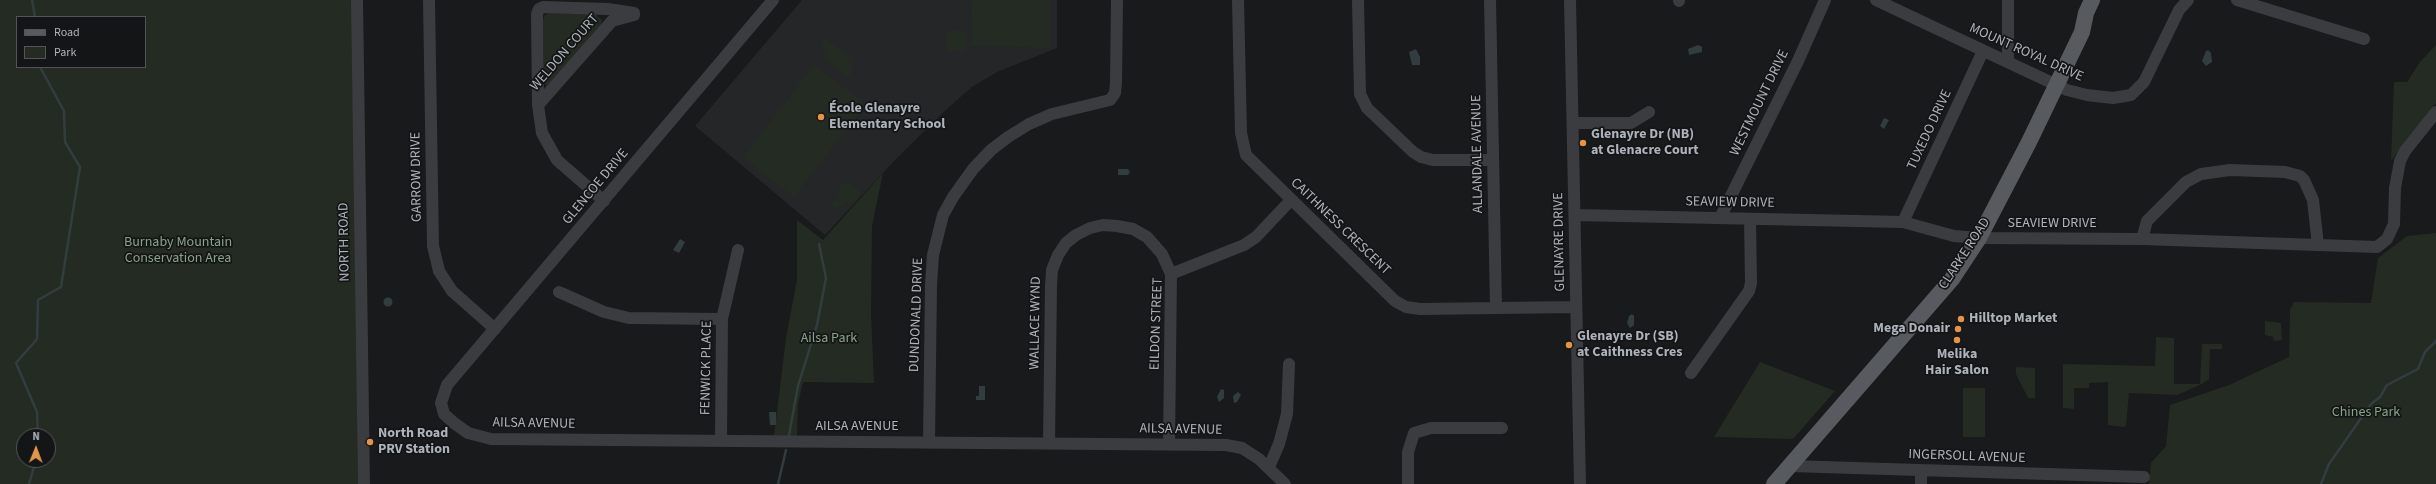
<!DOCTYPE html>
<html>
<head>
<meta charset="utf-8">
<style>
  body { margin:0 }
  #map { position:relative; width:2436px; height:484px; overflow:hidden; background:#191a1b; font-family:"Source Sans 3",sans-serif }
  canvas { display:block }
  .legend { position:absolute; left:16px; top:16px; width:130px; height:52px; box-sizing:border-box; background:#141516; border:1px solid #515458; margin:0; padding:5px 7px; list-style:none; font-size:12px; color:#adb3ba }
  .legend li { display:flex; align-items:center; gap:8px; height:20px }
  .legend b { width:20px; border:1px solid #515458 }
  .north { position:absolute; left:16px; top:428px; width:40px; height:40px; box-sizing:border-box; background:#141516; border:1px solid #515458; border-radius:50%; rotate:1deg; font-size:11px; font-weight:700; line-height:16px; text-align:center; color:#adb3ba }
  .north::after { content:''; display:block; margin:auto; width:14px; height:18px; background:#e39449; clip-path:polygon(50% 0,100% 100%,50% 72%,0 100%) }
</style>
</head>
<body>
<div id="map">
<canvas width="2436" height="484"></canvas>
<ul class="legend">
<li><b style="height:5px;background:#575a5f"></b>Road</li>
<li><b style="height:11px;background:#242b23"></b>Park</li>
</ul>
<div class="north">N</div>
</div>
<script>
const ctx = document.querySelector('canvas').getContext('2d');
ctx.lineJoin = 'round';
function fill(path, color) { ctx.fillStyle = color; ctx.fill(path, 'evenodd'); }
const toPath = rows => new Path2D(rows.map(r => 'M' + r).join(''));
function strokePath(path, color, width, dash) { ctx.strokeStyle = color; ctx.lineWidth = width; ctx.lineCap = dash ? 'butt' : 'round'; ctx.setLineDash(dash || []); ctx.stroke(path); }
function write(font, color, halo, rows, align = 'center') {
  ctx.font = font + ' "Source Sans 3",sans-serif'; ctx.lineWidth = 3.5; ctx.setLineDash([]); ctx.textBaseline = 'middle'; ctx.strokeStyle = halo; ctx.fillStyle = color; for (const [text, x, y, turn = 0] of rows) {
    ctx.save(); ctx.translate(x, y); ctx.rotate((+turn || 0) * Math.PI / 180); ctx.textAlign = isNaN(turn) ? turn : align; if (halo) ctx.strokeText(text, 0, 0); ctx.fillText(text, 0, 0); ctx.restore();
  }
}
fill(toPath([
  [802,0,1057,0,1057,48,997,72,972,87,949,107,895,160,825,235,695,126]
]), '#252628');
fill(toPath([
  [0,0,354,0,358,484,0,484],
  [17,17,145,17,145,67,17,67],
  [24,436,48,436,48,460,24,460],
  [972,0,1050,0,1050,48,971,46],
  [550,13,595,14,602,20,600,30,551,86,546,86,544,81,543,20,545,15],
  [947,31,966,31,966,51,947,51],
  [825,38,853,60,850,67,854,71,847,77,825,59,824,47,820,44],
  [2436,45,2436,103,2391,161,2394,82,2407,82,2420,62],
  [814,65,866,104,794,197,743,158],
  [883,173,872,226,871,314,874,383,803,382,798,404,797,436,774,436,786,338,797,280,797,220,823,240],
  [848,181,861,192,857,200,834,209,831,203,839,198,840,185],
  [2436,233,2436,484,2149,484,2151,463,2166,446,2170,405,2229,385,2289,357,2290,310,2294,302,2371,303,2378,258,2407,236],
  [2265,321,2281,323,2282,340,2274,341,2273,337,2265,335],
  [2156,337,2174,338,2174,384,2200,384,2202,344,2222,344,2222,349,2210,349,2209,379,2202,384,2177,395,2129,393,2126,425,2124,427,2108,425,2108,382,2089,383,2089,388,2074,388,2074,409,2063,408,2063,364,2155,366],
  [1760,362,1835,391,1793,439,1714,437],
  [2016,367,2035,368,2035,398,2028,398,2016,374],
  [1963,388,1985,388,1985,437,1963,437]
]), '#242b23');
fill(toPath([
  [1698,45,1702,47,1702,52,1689,55,1688,49],
  [1416,49,1420,57,1420,65,1412,65,1409,52],
  [2208,50,2211,53,2212,62,2206,66,2202,61,2206,51],
  [1884,118,1889,120,1884,129,1880,126],
  [1118,169,1128,169,1130,172,1128,175,1118,175],
  [680,239,685,242,679,253,673,250],
  '383.5 302a4.5 4.5 0 1 1 9 0a4.5 4.5 0 1 1-9 0Z',
  [1632,314,1634,316,1634,325,1630,328,1627,323,1629,316],
  [979,386,985,386,985,400,976,400,976,396,979,396],
  [1221,389,1224,390,1224,398,1219,402,1217,397],
  [1238,392,1241,395,1237,402,1234,403,1233,396],
  [769,412,776,412,776,425,770,425]
]), '#323d40');
strokePath(toPath([
  [32,0,35,17],
  [789,435,798,386,817,325,826,278,819,244],
  [38,436,37,412,16,363,37,339,38,300,61,287,80,167,65,142,64,111,40,67],
  [29,484,36,460],
  [778,484,786,450],
  [2321,484,2329,464,2371,404,2380,397,2387,385,2418,369,2425,352,2436,341]
]), '#323d40', 2.5);
strokePath(toPath([
  [357,0,364,484],
  [429,0,433,246,439,271,452,291,495,329],
  [773,0,447,385,441,403,444,414,454,423,468,433,491,439,1226,445,1242,448,1259,459,1285,484],
  [1238,0,1241,133,1246,155,1395,301,1406,307,1420,309,1576,307],
  [1358,0,1360,94,1367,108,1413,152,1421,157,1433,160,1493,160],
  [1490,0,1496,307],
  [1570,0,1580,484],
  [1876,0,2067,90,2087,95,2113,98,2131,95,2144,82,2179,10,2188,0],
  [2008,0,2008,62],
  [2237,0,2364,39],
  [1679,1,1679,0],
  [538,105,612,21,634,15,634,13,608,9,543,7,539,9,537,14,538,105,542,133,557,160,604,201],
  [1573,123,1631,123,1649,112],
  [1575,215,1903,222,1954,236,1979,238,2142,239,2377,247,2387,239,2394,224,2395,188,2400,161,2405,151,2436,112],
  [1720,218,1798,61,1825,0],
  [1903,222,1983,51],
  [2142,239,2147,221,2186,182,2201,174,2230,170,2285,172,2300,176,2304,180,2313,200,2318,245],
  [559,292,604,312,629,318,722,319],
  [1691,373,1749,291,1751,283,1750,219],
  [721,441,722,319,738,250],
  [929,443,931,285,933,255,943,215,953,197,973,169,991,150,1008,137,1029,124,1052,114,1110,100,1115,93,1116,82,1117,0],
  [1049,443,1051,286,1052,270,1058,255,1066,243,1076,235,1090,228,1103,225,1117,226,1133,229,1147,237,1162,254,1171,274],
  [1169,445,1171,274,1244,245,1256,237,1290,201],
  [1790,466,2144,477],
  [1269,467,1279,444,1287,414,1289,364],
  [1408,484,1408,452,1414,433,1431,428,1502,428],
  [1921,484,1921,471]
]), '#3b3c40', 12);
strokePath(toPath([
  [1774,484,1952,279,1979,238,2029,142,2082,32,2086,13,2092,0]
]), '#575a5f', 16);
for (const [x, y, r, color] of [
  [821,117,4,"#e39449"],
  [1583,143,4,"#e39449"],
  [1961,319,4,"#e39449"],
  [1958,329,4,"#e39449"],
  [1957,340,4,"#e39449"],
  [1569,345,4,"#e39449"],
  [370,442,4,"#e39449"]
]) { const dot = new Path2D(); dot.arc(x, y, r, 0, 2 * Math.PI); ctx.fillStyle = color; ctx.fill(dot); strokePath(dot, '#141516', 1.5); }
write('14px', '#adb3ba', '#141516', [
  ["WELDON COURT",565,53,-49],
  ["MOUNT ROYAL DRIVE",2026,53,24],
  ["WESTMOUNT DRIVE",1760,103,-64],
  ["TUXEDO DRIVE",1930,130,-65],
  ["ALLANDALE AVENUE",1478,154,-91],
  ["GARROW DRIVE",417,177,-91],
  ["GLENCOE DRIVE",596,187,-50],
  ["SEAVIEW DRIVE",1730,203,1],
  ["SEAVIEW DRIVE",2052,224],
  ["CAITHNESS CRESCENT",1340,227,44],
  ["NORTH ROAD",345,242,-91],
  ["GLENAYRE DRIVE",1560,242,-91],
  ["CLARKE ROAD",1965,254,-57],
  ["DUNDONALD DRIVE",917,315,-88],
  ["WALLACE WYND",1036,323,-89],
  ["EILDON STREET",1157,324,-88],
  ["FENWICK PLACE",707,368,-89],
  ["AILSA AVENUE",534,424,1],
  ["AILSA AVENUE",857,427],
  ["AILSA AVENUE",1181,430,1],
  ["INGERSOLL AVENUE",1967,457,2]
]);
write('bold 14px', '#adb3ba', '#141516', [
  ["École Glenayre",829,109],
  ["Elementary School",829,125],
  ["Glenayre Dr (NB)",1591,135],
  ["at Glenacre Court",1591,151],
  ["Hilltop Market",1969,319],
  ["Mega Donair",1950,329,"right"],
  ["Glenayre Dr (SB)",1577,337],
  ["at Caithness Cres",1577,353],
  ["Melika",1957,355,"center"],
  ["Hair Salon",1957,371,"center"],
  ["North Road",378,434],
  ["PRV Station",378,450]
], 'left');
write('14px', '#89a386', '#141516', [
  ["Burnaby Mountain",178,243],
  ["Conservation Area",178,259],
  ["Ailsa Park",829,339],
  ["Chines Park",2366,413]
]);
</script>
</body>
</html>
